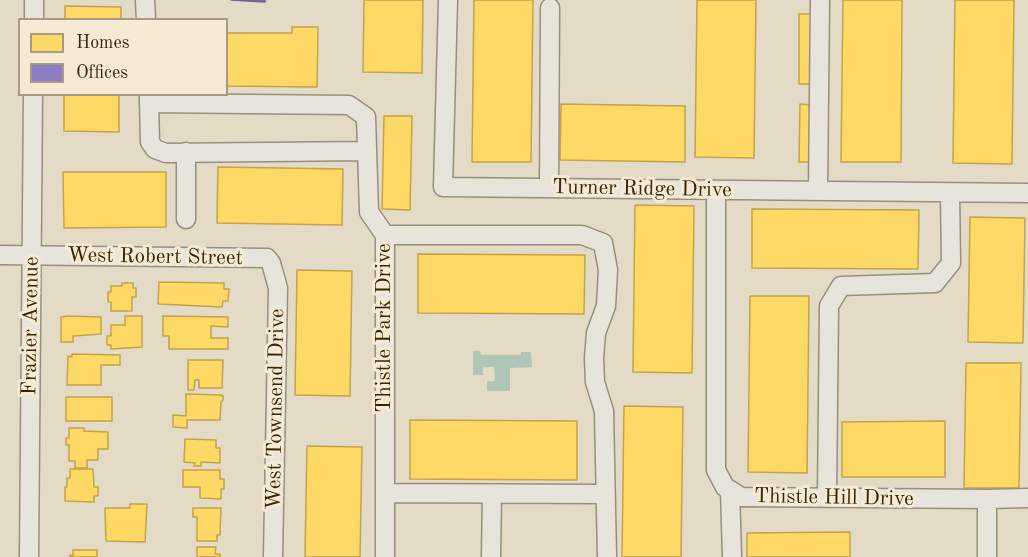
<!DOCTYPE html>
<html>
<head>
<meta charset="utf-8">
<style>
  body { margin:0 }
  #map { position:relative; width:1028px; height:557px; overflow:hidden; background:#e4dbc7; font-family:"Old Standard TT",serif }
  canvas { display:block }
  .legend { position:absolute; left:18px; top:18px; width:210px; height:78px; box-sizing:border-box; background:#f5ead3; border:2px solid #a99b83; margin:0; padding:8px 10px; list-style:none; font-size:18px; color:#36250c }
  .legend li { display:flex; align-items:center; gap:12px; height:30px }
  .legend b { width:30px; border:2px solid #a99b83 }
</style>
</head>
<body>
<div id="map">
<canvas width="1028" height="557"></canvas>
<ul class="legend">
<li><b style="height:16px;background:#ffd966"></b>Homes</li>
<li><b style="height:16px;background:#8e7cc3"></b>Offices</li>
</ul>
</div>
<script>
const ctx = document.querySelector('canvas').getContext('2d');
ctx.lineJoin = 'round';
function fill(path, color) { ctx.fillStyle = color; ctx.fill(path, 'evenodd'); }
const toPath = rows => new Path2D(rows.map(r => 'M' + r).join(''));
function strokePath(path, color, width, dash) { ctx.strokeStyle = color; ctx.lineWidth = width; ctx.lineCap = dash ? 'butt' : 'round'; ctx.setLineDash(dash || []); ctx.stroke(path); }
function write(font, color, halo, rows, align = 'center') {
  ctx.font = font + ' "Old Standard TT",serif'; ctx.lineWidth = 6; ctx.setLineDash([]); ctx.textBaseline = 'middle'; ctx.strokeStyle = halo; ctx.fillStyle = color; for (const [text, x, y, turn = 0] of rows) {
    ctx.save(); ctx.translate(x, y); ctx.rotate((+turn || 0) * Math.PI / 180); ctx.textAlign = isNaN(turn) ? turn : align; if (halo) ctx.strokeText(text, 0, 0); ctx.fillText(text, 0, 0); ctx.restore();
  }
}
fill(toPath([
  [473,351,480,351,481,355,521,355,521,352,531,352,532,367,510,368,510,391,487,391,487,381,495,381,494,367,483,367,483,375,473,375]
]), '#b0c6b7');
const homes = toPath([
  [364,0,423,0,422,73,363,72,364,0],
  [474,0,533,0,531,162,472,162,474,0],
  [697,0,756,0,754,158,695,157,697,0],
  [843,0,902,0,901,162,841,162,843,0],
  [955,0,1014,0,1012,164,953,163,955,0],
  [65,6,121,7,121,20,65,20,65,6],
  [799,14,813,14,813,84,799,84,799,14],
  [292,27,318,27,317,87,226,86,226,33,292,33,292,27],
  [64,94,119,94,119,132,64,131,64,94],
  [561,104,685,106,685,162,560,160,561,104],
  [800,104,812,105,811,162,799,162,800,104],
  [384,116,412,116,410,210,382,209,384,116],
  [218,167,343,169,342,225,217,223,218,167],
  [63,172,166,172,166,227,64,228,63,172],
  [635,205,694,206,692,373,633,372,635,205],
  [752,209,919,210,918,269,752,268,752,209],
  [970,217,1025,218,1023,343,968,342,970,217],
  [418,254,585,255,584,314,418,313,418,254],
  [297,270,352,271,350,396,295,395,297,270],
  [159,282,224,283,224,289,229,289,228,301,223,301,222,307,158,304,159,282],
  [122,283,133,283,133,288,136,288,136,297,132,297,132,311,111,311,111,302,108,302,108,292,111,292,111,286,122,286,122,283],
  [750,296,809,296,807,473,748,472,750,296],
  [68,316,101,317,101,334,73,336,73,342,61,342,61,317,68,316],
  [125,316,142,316,142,347,111,349,111,345,107,345,107,336,111,336,111,325,125,325,125,316],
  [163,316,228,317,228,327,211,326,211,338,228,338,228,349,169,349,169,336,163,336,163,316],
  [72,354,120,355,120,365,101,365,101,385,67,385,68,356,72,357,72,354],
  [188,360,223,360,222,388,199,388,199,380,195,380,194,390,188,390,188,360],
  [966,363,1021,363,1019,488,964,488,966,363],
  [186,394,221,395,223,396,223,400,221,402,220,420,187,420,187,428,173,427,173,415,186,416,186,394],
  [66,397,112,397,112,421,66,421,66,397],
  [624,406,683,407,681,557,622,557,624,406],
  [410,420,577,421,577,480,410,479,410,420],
  [945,421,945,477,842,477,842,422,945,421],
  [69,428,84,428,84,431,108,432,108,449,98,449,98,460,87,460,87,468,75,468,75,461,69,461,69,445,66,445,66,438,69,438,69,428],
  [185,439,216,440,216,448,220,448,220,463,201,462,201,466,194,466,195,463,184,462,185,439],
  [307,446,362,447,360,557,305,557,307,446],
  [70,469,93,469,94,487,98,487,98,496,94,496,94,502,65,501,65,487,67,487,67,478,70,478,70,469],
  [183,470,220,470,220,479,224,479,224,489,221,489,221,499,200,498,200,487,183,487,183,470],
  [130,504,147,504,145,542,106,541,105,508,130,508,130,504],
  [193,508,221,508,220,535,217,535,217,541,197,541,197,517,193,517,193,508],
  [850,532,850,557,747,557,747,533,850,532],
  [197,547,216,547,215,554,220,554,220,557,197,557,197,547],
  [73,550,97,550,97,557,70,557,70,555,73,556,73,550]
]);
fill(homes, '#ffd966');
strokePath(homes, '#c3a34b', 1.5);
const offices = toPath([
  [231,0,265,0,265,2,231,0]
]);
fill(offices, '#8e7cc3');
strokePath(offices, '#74628c', 1.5);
const minor = toPath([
  [145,0,146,20],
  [448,0,443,187,1028,193],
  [34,20,34,0],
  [149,94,149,103,349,105,366,117,369,212,385,235,385,557],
  [149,103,150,142,155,149,166,153,367,151],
  [549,188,550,8],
  [716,190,716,470,725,487,741,497,987,499,1028,498],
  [818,191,820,0],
  [186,219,186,152],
  [385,235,582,235,603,243,608,270,606,306,596,333,594,358,595,382,604,411,607,557],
  [0,255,267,258,271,263,278,288,273,557],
  [730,490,732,557],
  [385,493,605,494],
  [827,497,829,306,841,286,935,283,951,263,950,193],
  [29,557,33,94],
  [491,557,492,494],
  [987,557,987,499]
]);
strokePath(minor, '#968f80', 21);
strokePath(minor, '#e9e4db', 18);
write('21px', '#36250c', '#f5ead3', [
  ["Turner Ridge Drive",642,189,1],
  ["West Robert Street",155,257,1],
  ["Frazier Avenue",31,326,-89],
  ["Thistle Park Drive",384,328,-90],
  ["West Townsend Drive",276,409,-89],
  ["Thistle Hill Drive",834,498,1]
]);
</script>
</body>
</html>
